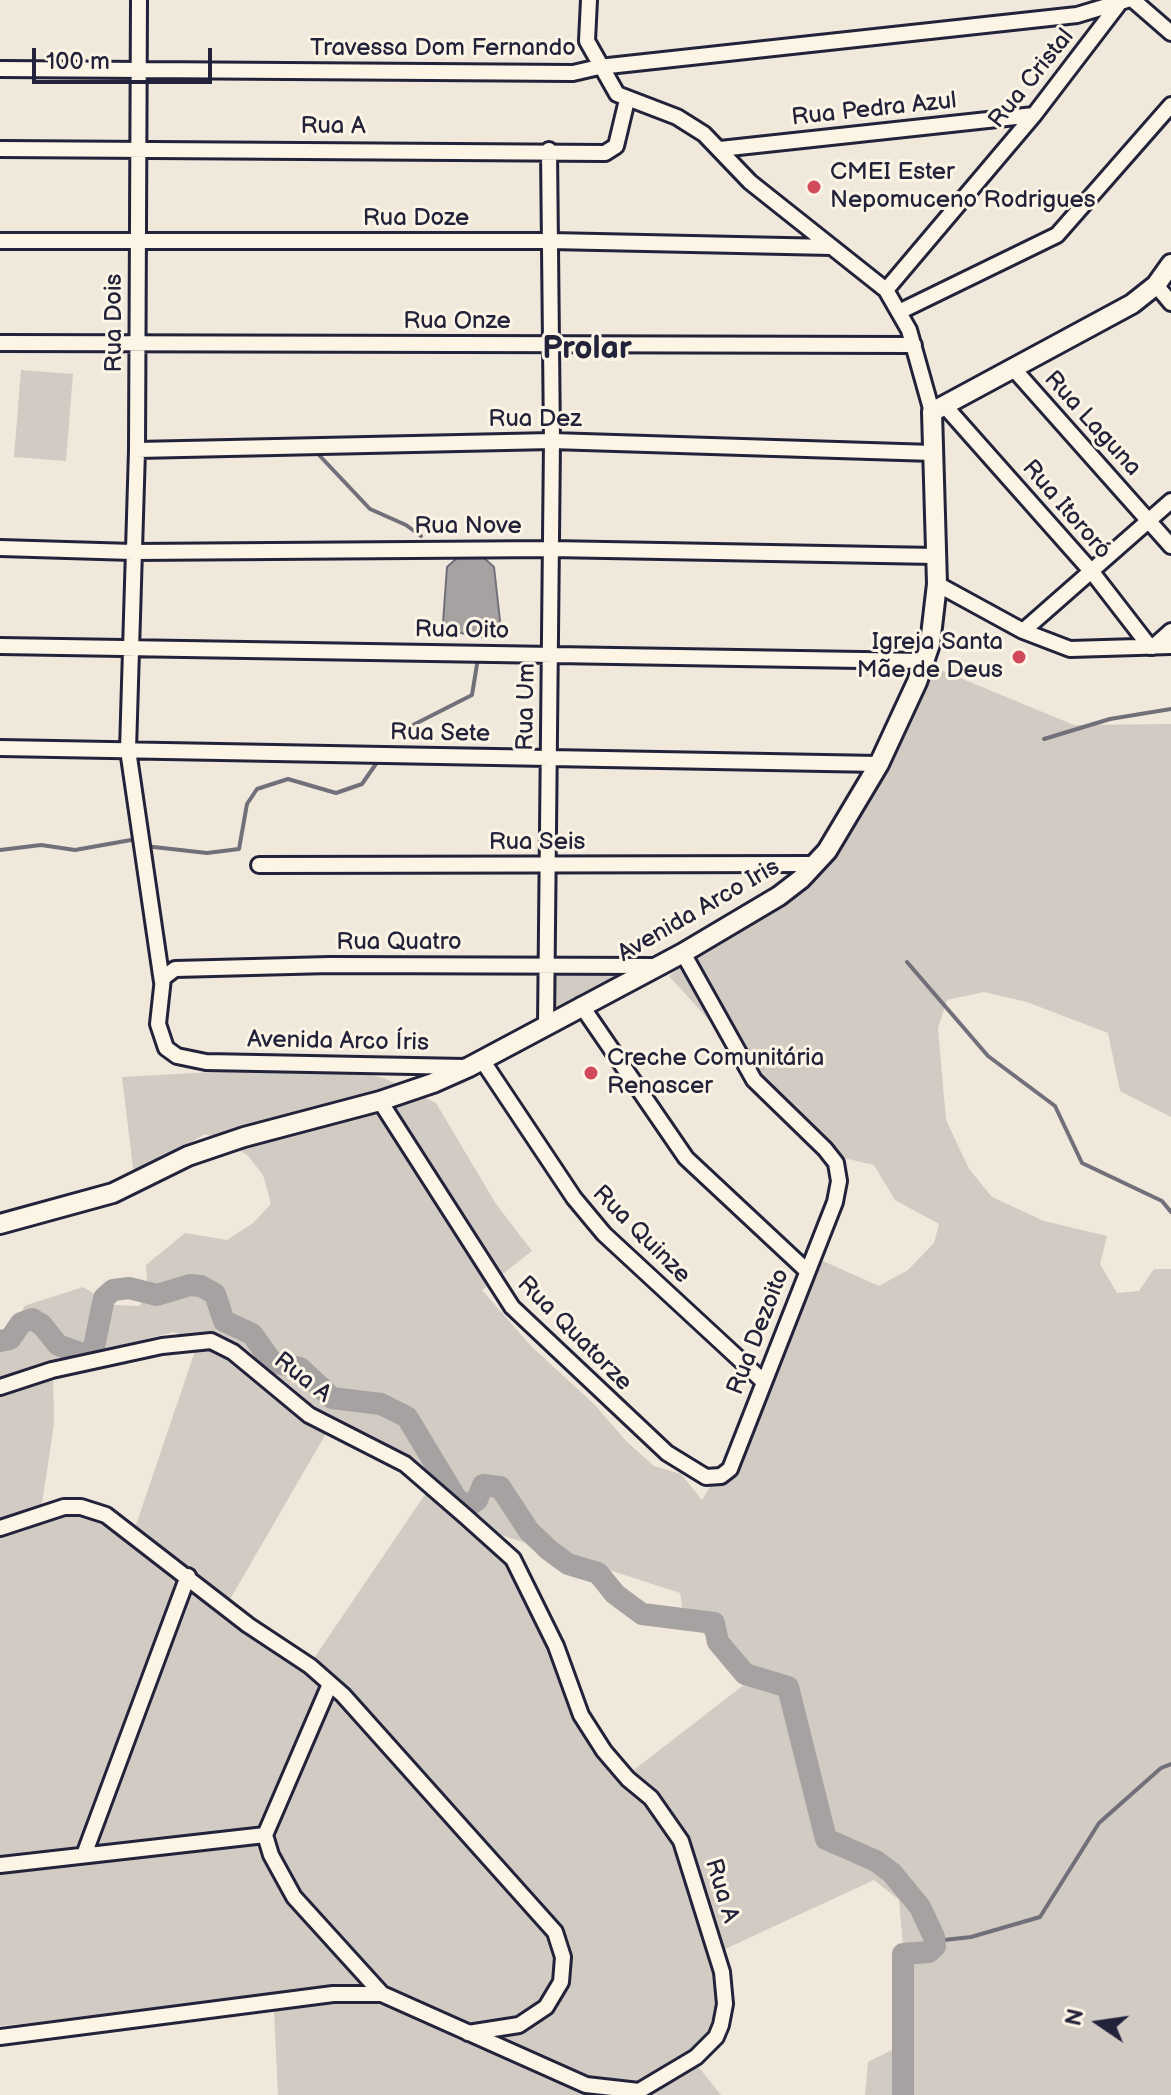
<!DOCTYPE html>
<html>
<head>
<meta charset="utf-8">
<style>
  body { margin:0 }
  #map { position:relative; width:1171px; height:2095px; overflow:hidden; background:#efe8db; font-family:"Balsamiq Sans",sans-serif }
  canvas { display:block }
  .north { position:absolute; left:1059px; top:1983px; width:80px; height:80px; -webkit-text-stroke:6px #fcf5e5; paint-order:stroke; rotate:283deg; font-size:22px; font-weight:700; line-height:32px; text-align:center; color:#22223b }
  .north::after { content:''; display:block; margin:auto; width:28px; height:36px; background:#22223b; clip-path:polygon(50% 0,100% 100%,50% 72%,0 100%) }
  .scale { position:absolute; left:32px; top:48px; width:180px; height:36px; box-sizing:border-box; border:4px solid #22223b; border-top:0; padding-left:10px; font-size:24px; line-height:28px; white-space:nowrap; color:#22223b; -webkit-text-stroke:6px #fcf5e5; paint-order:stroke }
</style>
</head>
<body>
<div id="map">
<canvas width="1171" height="2095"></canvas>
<div class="north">N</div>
<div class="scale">100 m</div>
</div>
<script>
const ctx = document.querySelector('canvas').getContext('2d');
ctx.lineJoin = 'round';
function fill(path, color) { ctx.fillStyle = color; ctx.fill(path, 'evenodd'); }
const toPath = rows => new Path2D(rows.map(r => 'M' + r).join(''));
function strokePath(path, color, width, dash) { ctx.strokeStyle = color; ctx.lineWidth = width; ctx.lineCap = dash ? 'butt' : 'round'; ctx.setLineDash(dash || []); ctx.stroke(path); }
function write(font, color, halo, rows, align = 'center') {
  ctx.font = font + ' "Balsamiq Sans",sans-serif'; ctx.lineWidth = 6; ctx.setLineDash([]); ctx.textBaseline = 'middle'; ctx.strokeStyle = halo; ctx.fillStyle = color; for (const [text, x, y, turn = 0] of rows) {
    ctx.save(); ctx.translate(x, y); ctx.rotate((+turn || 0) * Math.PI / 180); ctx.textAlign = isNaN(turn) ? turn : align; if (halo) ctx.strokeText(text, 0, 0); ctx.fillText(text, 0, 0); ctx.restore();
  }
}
fill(toPath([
  [21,370,73,374,66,461,14,457],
  [924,663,1074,725,1171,724,1171,1117,1120,1091,1108,1033,1027,1002,984,992,947,1000,938,1028,946,1120,969,1169,992,1197,1044,1221,1107,1236,1100,1264,1117,1293,1139,1291,1154,1269,1171,1269,1171,2095,865,2095,868,2062,902,2045,906,1980,899,1900,874,1880,710,1956,720,2021,713,2043,697,2065,721,2095,278,2095,274,2010,88,2017,0,2026,0,1338,17,1334,24,1306,83,1287,114,1305,139,1306,148,1292,146,1265,185,1233,227,1240,253,1223,271,1204,263,1175,248,1156,231,1144,205,1134,134,1176,122,1077,338,1065,386,1079,436,1103,496,1204,532,1251,482,1290,532,1347,595,1405,626,1441,654,1466,681,1474,702,1500,752,1420,760,1370,823,1261,879,1286,908,1270,934,1243,939,1224,895,1200,874,1165,831,1155,669,976,816,864],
  [174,1332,198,1342,135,1528,131,1531,66,1503,41,1510,54,1424,53,1367,76,1356],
  [327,1432,386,1462,426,1493,308,1667,222,1613],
  [467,1524,680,1593,682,1607,745,1684,622,1779,592,1752,560,1685,534,1599,496,1551],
  [559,971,626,971,551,1010,553,976]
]), '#d1cbc3');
const water = toPath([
  [457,558,484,558,494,567,500,621,496,631,487,638,450,631,443,623,447,567,457,558]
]);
fill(water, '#a6a2a2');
strokePath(water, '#716f79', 2);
strokePath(toPath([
  [319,455,370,509,406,525,421,536],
  [402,734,413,725,472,695,478,658],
  [1044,739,1110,719,1171,709],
  [145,846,207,853,239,849,247,804,257,789,288,779,336,793,362,784,378,761],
  [0,850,41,845,75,850,131,840,137,842],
  [907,962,988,1056,1055,1106,1082,1163,1162,1201,1171,1212],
  [935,1941,971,1937,1040,1917,1099,1823,1161,1768,1171,1764],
  [899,2095,901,2090]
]), '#716f79', 4);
strokePath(toPath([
  [0,1341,10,1339,21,1323,32,1319,42,1325,58,1345,86,1355,94,1347,104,1298,113,1290,129,1288,157,1295,190,1285,201,1286,215,1294,224,1321,252,1334,272,1362,300,1368,332,1398,381,1404,407,1417,457,1500,470,1505,477,1500,483,1485,500,1487,529,1531,549,1550,568,1564,598,1573,615,1594,642,1614,714,1623,718,1642,745,1674,788,1687,826,1839,876,1861,892,1873,920,1907,934,1937,935,1946,929,1952,903,1954,903,2095]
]), '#a6a2a2', 22);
const minor = toPath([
  [139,0,137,450,128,750,162,982],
  [589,0,587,41,617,94,677,117,704,134,750,182,886,290,909,330,932,412],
  [1133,0,1171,33],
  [0,69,573,73,599,67,1077,15,1127,0],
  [0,149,605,153,616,146,627,100],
  [720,149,1034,115],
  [0,241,551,241,832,247],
  [1156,285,1171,303],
  [886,290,1034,115,1118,5],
  [901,311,1057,235,1171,105],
  [0,343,914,345],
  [1012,367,1171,546],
  [944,405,1092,572,1150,647],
  [137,450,552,441,933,453],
  [0,548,133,552,551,549,936,556],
  [937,584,1023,631,1070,649,1171,646],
  [1023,631,1171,501],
  [0,646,923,661],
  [1153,647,1171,631],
  [0,748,879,764],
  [259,865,816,864],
  [581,1005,686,1158,807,1271],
  [546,1025,552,441,549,150],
  [482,1060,574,1198,604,1234,764,1382],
  [465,1067,206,1062,177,1056,166,1048,158,1024,163,978,175,969,330,965,656,966],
  [380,1101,512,1307,667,1453,706,1477,721,1476,730,1469,835,1202,839,1181,836,1163,825,1149,754,1080,683,953],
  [0,1387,52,1370,162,1346,211,1341,233,1352,309,1415,405,1464,465,1516,513,1559,556,1646,581,1715,604,1751,628,1779,651,1798,681,1841,722,1972,725,2004,721,2025,716,2037,696,2057,639,2091,586,2085,382,1994,294,1897,271,1855,265,1835,0,1865],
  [0,1528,64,1507,81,1507,106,1515,248,1625,310,1666,343,1695,555,1932,563,1957,561,1982,546,2007,519,2025,468,2033],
  [265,1835,330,1684],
  [84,1855,188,1576],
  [0,2037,333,1994,382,1994]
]);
const tertiary = toPath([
  [0,1224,113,1193,188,1156,244,1137,380,1101,433,1083,469,1067,683,953,779,896,801,879,827,851,879,764,917,682,930,644,937,584,932,412,1132,304,1156,285,1171,264]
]);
strokePath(minor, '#22223b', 20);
strokePath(tertiary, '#22223b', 24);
strokePath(minor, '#fcf5e5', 14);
strokePath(tertiary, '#fcf5e5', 18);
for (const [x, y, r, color] of [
  [814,187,8,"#d1495b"],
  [1019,657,8,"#d1495b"],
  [591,1073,8,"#d1495b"]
]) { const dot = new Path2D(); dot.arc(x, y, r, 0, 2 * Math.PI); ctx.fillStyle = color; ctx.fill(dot); strokePath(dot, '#fcf5e5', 3); }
write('24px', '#22223b', '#fcf5e5', [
  ["Travessa Dom Fernando",443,49],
  ["Rua Cristal",1032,79,-51],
  ["Rua Pedra Azul",874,110,-6],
  ["Rua A",333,127],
  ["Rua Doze",416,219],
  ["Rua Onze",457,322],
  ["Rua Dois",115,323,-90],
  ["Rua Dez",535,420],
  ["Rua Laguna",1092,424,48],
  ["Rua Itororó",1066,510,49],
  ["Rua Nove",468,527],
  ["Rua Oito",462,631,1],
  ["Rua Um",527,707,-89],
  ["Rua Sete",440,734,1],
  ["Rua Seis",537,843],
  ["Avenida Arco Iris",699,911,-30],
  ["Rua Quatro",399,943],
  ["Avenida Arco Íris",338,1042,1],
  ["Rua Quinze",641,1235,45],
  ["Rua Dezoito",759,1332,-69],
  ["Rua Quatorze",574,1334,45],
  ["Rua A",302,1378,38],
  ["Rua A",721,1891,73]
]);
write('24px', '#22223b', '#fcf5e5', [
  ["CMEI Ester",830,173],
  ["Nepomuceno Rodrigues",830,201],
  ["Igreja Santa",1003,643,"right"],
  ["Mãe de Deus",1003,671,"right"],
  ["Creche Comunitária",607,1059],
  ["Renascer",607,1087]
], 'left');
write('bold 32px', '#22223b', '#fcf5e5', [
  ["Prolar",587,350]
]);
</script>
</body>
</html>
